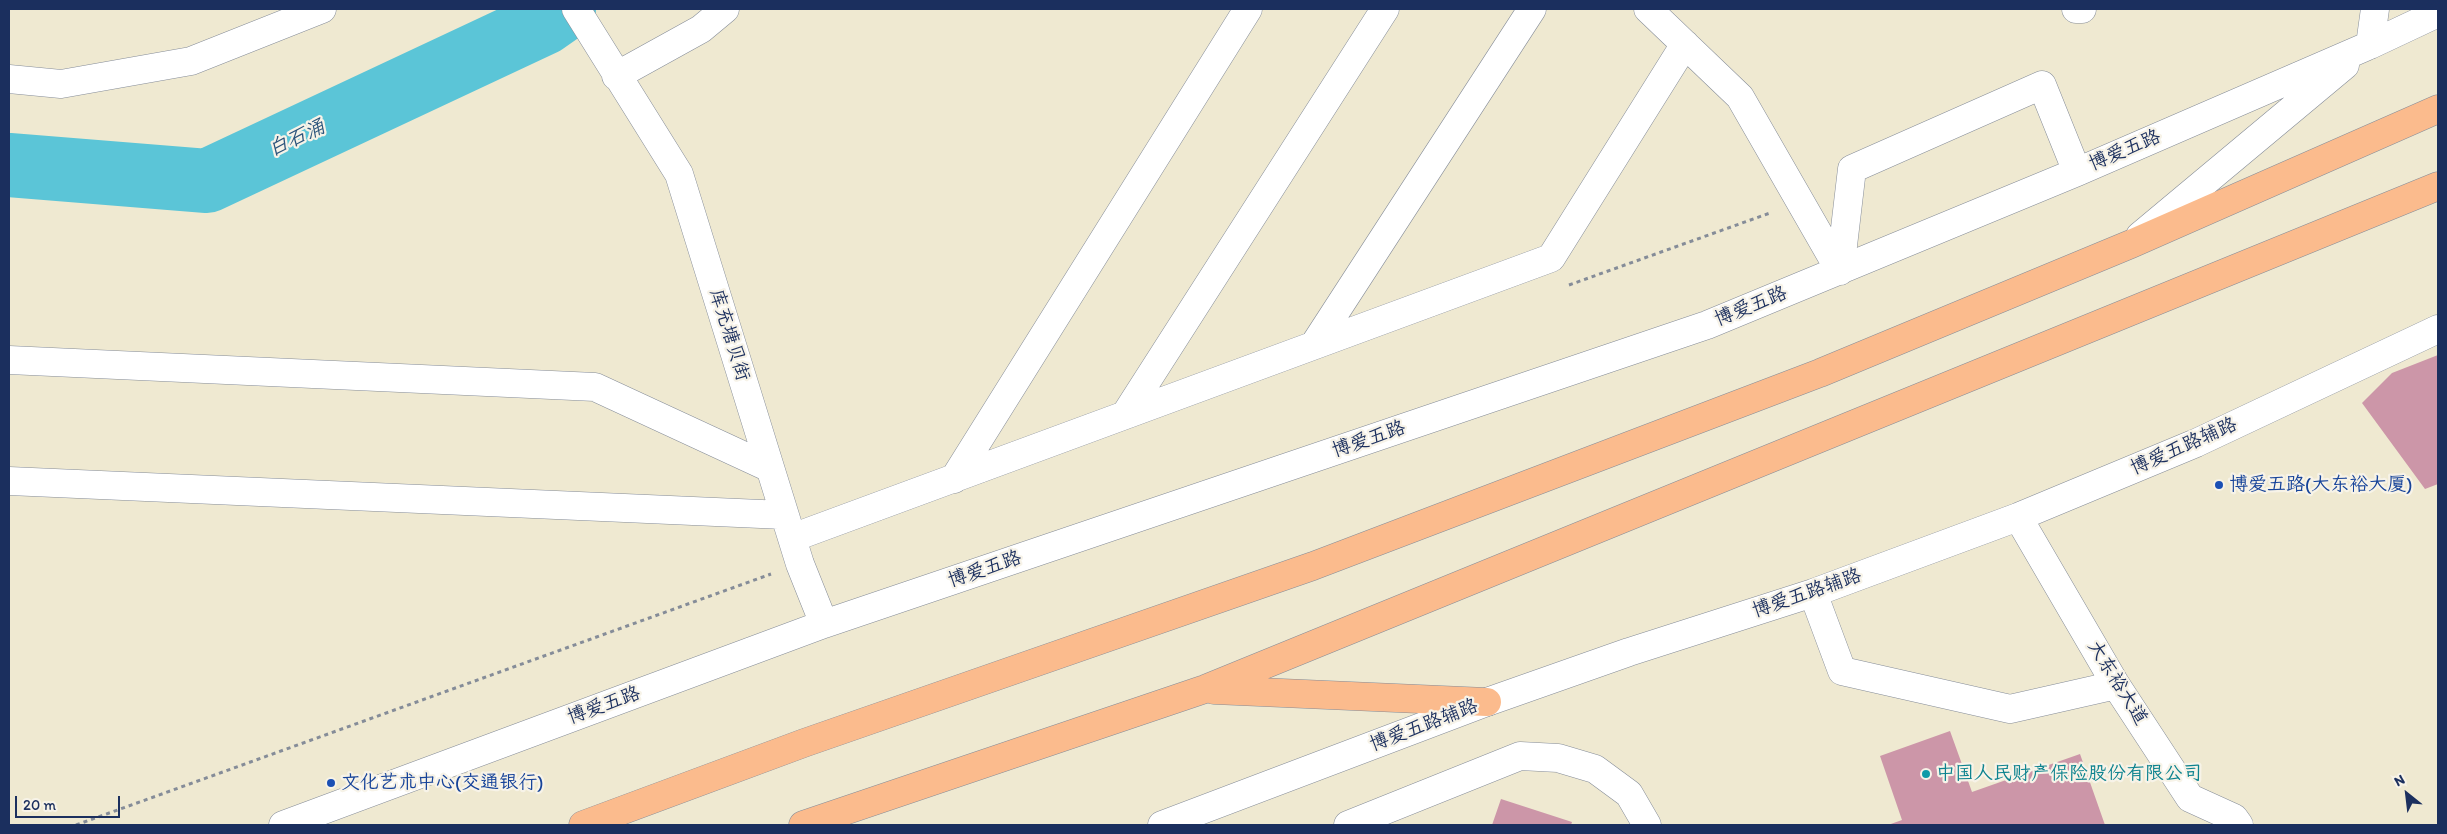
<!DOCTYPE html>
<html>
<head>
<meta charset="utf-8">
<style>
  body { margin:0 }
  #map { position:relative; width:2447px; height:834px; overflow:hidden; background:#efe9d1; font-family:Itim,sans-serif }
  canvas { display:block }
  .frame { position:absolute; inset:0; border:10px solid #1b2f5e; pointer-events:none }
  .north { position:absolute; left:2382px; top:769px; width:50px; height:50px; -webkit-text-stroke:4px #f7f3e8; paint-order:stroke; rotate:331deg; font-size:14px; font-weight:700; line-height:20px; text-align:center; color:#1b2f5e }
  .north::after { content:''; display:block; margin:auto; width:18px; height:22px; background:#1b2f5e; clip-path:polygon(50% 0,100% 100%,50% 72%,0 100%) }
  .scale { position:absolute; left:15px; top:796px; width:105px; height:22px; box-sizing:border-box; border:2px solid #1b2f5e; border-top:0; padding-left:6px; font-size:15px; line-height:18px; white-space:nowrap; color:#1b2f5e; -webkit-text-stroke:4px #f7f3e8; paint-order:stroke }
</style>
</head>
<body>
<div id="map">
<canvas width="2447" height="834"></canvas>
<div class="frame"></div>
<div class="north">N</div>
<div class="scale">20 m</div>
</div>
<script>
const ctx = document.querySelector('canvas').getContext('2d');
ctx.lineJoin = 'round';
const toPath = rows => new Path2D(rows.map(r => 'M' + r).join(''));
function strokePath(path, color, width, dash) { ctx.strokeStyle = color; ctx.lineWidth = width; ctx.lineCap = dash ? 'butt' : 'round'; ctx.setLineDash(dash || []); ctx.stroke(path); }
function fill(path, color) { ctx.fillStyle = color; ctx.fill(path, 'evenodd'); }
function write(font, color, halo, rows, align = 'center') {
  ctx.font = font + ' Itim,"LXGW WenKai TC",sans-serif'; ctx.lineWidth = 4.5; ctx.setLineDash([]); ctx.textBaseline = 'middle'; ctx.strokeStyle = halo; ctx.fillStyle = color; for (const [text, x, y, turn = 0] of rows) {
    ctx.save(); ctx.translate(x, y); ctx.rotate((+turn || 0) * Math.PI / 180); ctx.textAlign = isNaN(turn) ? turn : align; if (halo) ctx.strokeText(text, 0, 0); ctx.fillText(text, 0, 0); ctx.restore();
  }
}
strokePath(toPath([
  [9,165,207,181,544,23,564,9]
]), '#5bc5d7', 64);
fill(toPath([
  [2438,355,2438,484,2425,489,2362,403,2392,373],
  [1950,731,1972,792,2080,754,2105,825,1888,825,1902,820,1880,756],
  [1501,799,1572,822,1571,825,1492,825]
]), '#cc96a8');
const minor = toPath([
  [576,9,679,174,800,564,824,624],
  [1648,9,1740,97,1840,271],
  [2076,9,2082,9],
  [2370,45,2375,9],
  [616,76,701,29,725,9],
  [9,79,61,84,191,61,322,9],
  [2140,236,2345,65],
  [1840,271,1852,169,2042,85,2077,172],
  [1314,345,1532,9],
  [9,360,595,387,770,468],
  [1125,415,1385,9],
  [954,479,1248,9],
  [9,481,784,515],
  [2018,517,2116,685,2190,798,2234,818,2239,825],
  [792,538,1551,258,1685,44],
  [1813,593,1842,671,2010,709,2116,685],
  [283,825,824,624,1707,325,2077,172,2370,45,2438,13],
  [1162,825,1487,702,1629,652,1813,593,2018,517,2196,443,2438,329],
  [1348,825,1520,756,1558,758,1595,769,1629,794,1647,825]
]);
const highway = toPath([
  [1214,690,1487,702],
  [583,825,804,743,1313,566,1820,373,2131,244,2438,109],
  [803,825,1205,689,2438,186]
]);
strokePath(minor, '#858c98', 29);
strokePath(highway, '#858c98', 29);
strokePath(toPath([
  [1569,285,1770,213],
  [76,825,771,574]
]), '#858c98', 3, [4, 4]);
strokePath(minor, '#fff', 28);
strokePath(highway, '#fbbb8d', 28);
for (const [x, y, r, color] of [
  [2219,485,5,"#1a4fb4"],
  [1926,774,5,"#0f9aa8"],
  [331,783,5,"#1a4fb4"]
]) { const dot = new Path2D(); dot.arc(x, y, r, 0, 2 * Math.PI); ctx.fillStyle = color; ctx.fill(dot); strokePath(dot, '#f7f3e8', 2); }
write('19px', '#1b2f5e', '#f7f3e8', [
  ["博爱五路",2125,151,-23],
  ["博爱五路",1751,307,-22],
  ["库充塘贝街",729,335,73],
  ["博爱五路",1369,440,-19],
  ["博爱五路辅路",2184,447,-24],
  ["博爱五路",985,570,-19],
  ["博爱五路辅路",1807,594,-19],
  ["大东裕大道",2117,683,58],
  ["博爱五路",604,706,-20],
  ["博爱五路辅路",1424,726,-21]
]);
write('19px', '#164399', '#f7f3e8', [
  ["博爱五路(大东裕大厦)",2229,485],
  ["文化艺术中心(交通银行)",341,783]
], 'left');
write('19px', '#0d838f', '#f7f3e8', [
  ["中国人民财产保险股份有限公司",1936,774]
], 'left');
write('italic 20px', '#2b547c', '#f7f3e8', [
  ["白石涌",297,139,-25]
]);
</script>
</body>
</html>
